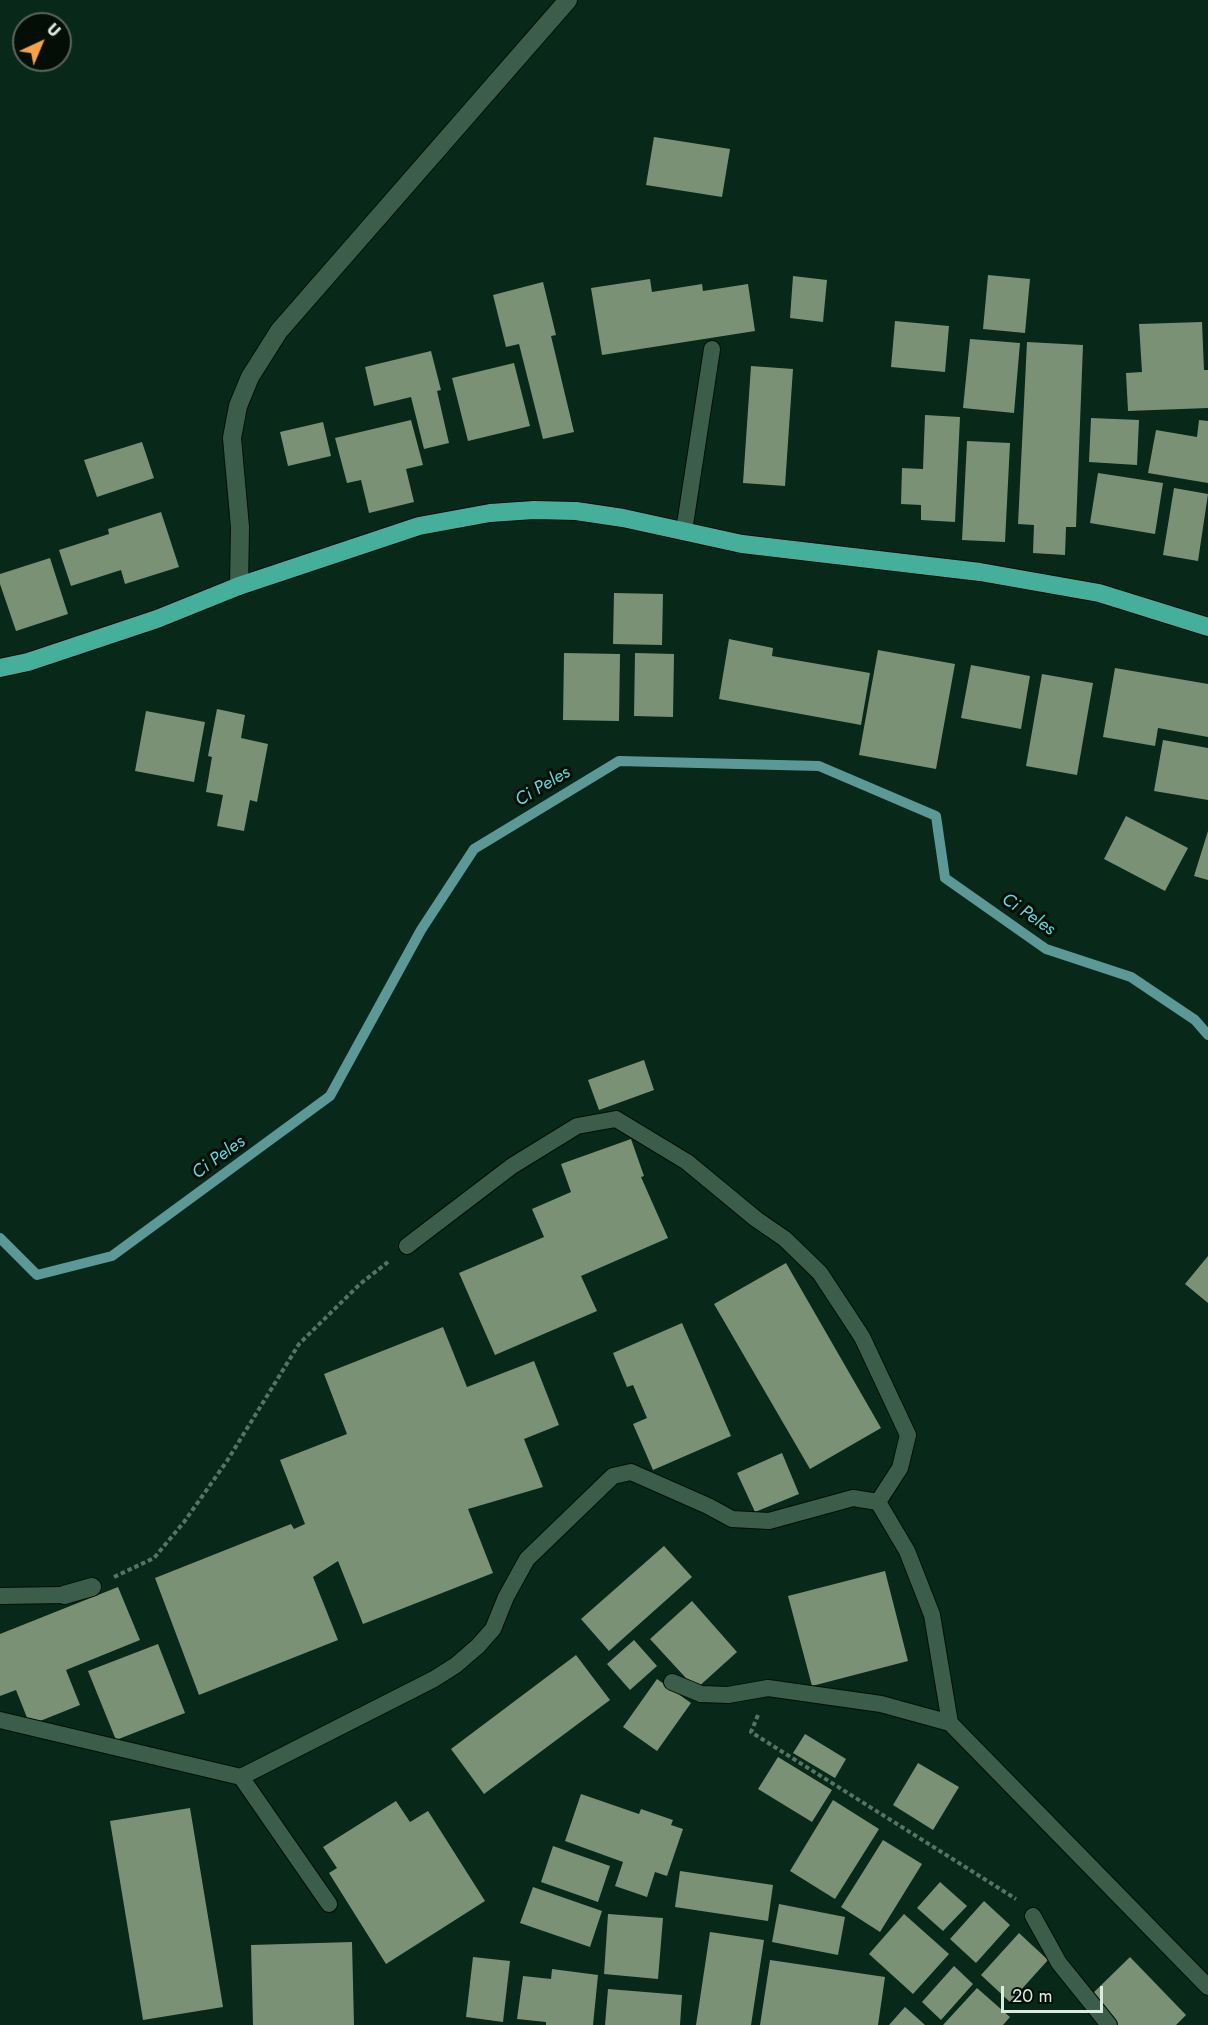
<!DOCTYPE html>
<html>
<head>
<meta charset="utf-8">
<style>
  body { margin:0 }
  #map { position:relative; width:1208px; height:2025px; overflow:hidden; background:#082819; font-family:Jost,sans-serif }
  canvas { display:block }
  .north { position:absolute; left:12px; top:12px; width:60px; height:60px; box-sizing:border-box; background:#030e07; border:2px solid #59665e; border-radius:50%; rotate:44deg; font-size:16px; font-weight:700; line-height:24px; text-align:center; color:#daebe0 }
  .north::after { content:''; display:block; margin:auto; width:21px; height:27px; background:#f8a14a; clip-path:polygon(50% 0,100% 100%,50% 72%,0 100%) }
  .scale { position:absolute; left:1001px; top:1986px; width:102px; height:27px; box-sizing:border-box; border:3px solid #daebe0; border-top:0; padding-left:8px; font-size:18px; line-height:21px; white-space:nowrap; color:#daebe0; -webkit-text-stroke:4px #030e07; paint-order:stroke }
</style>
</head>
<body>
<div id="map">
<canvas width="1208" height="2025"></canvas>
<div class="north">U</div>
<div class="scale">20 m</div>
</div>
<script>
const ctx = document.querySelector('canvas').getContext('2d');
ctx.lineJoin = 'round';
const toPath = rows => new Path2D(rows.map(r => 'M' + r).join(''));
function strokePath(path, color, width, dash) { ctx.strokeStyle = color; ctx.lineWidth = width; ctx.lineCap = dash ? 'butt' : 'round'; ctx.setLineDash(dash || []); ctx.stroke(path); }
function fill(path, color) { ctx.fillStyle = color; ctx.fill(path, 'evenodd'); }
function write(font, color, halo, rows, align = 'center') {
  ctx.font = font + ' Jost,sans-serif'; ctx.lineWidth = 6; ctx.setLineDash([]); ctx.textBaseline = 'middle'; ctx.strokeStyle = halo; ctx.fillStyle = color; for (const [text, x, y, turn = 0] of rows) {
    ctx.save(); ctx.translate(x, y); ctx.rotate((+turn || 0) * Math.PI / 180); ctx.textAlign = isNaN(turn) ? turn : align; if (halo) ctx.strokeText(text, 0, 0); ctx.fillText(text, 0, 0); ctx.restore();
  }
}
strokePath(toPath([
  [0,1238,37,1275,112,1256,330,1096,421,930,474,849,619,761,819,766,936,816,945,878,1046,949,1131,977,1195,1020,1208,1035]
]), '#5b9896', 10);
fill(toPath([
  [654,137,730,149,722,197,646,185],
  [988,275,1030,279,1025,333,983,329],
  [793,276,827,280,823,322,790,318],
  [650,279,652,292,702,284,703,291,748,284,755,331,602,355,591,288],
  [543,282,556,335,551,336,574,432,543,439,519,344,506,347,493,295],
  [895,321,949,326,945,372,891,367],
  [1202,322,1204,370,1208,370,1208,408,1128,411,1126,373,1142,372,1139,324],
  [970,339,1020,343,1014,413,963,408],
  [1027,342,1083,345,1076,527,1066,527,1065,555,1033,553,1034,525,1018,524],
  [431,351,441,390,437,391,449,443,424,449,411,397,374,406,365,367],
  [514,363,530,426,468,441,452,378],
  [751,366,793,369,785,486,743,483],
  [925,415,960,417,955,522,921,520,921,505,901,504,902,468,923,469],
  [1091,418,1139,420,1137,465,1089,462],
  [411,420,423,465,406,469,414,502,369,513,361,480,347,483,335,438],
  [1199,420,1208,421,1208,483,1148,473,1156,430,1197,437],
  [323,422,331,456,288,466,280,432],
  [967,441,1010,443,1005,542,962,540],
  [142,442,154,478,97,497,84,460],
  [1098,473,1163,483,1155,534,1090,523],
  [1174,488,1208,494,1198,561,1163,555],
  [161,512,179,567,125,584,121,570,71,586,59,550,109,534,108,529],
  [50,558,68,614,16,631,0,584,0,574],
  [614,593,663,594,662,645,613,644],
  [729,639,773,648,772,656,870,673,861,725,719,699],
  [878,650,955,664,936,769,859,755],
  [564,653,620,654,619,721,563,720],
  [635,653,674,654,673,717,634,716],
  [971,665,1030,676,1021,729,961,718],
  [1115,668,1208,684,1208,737,1158,728,1155,746,1103,737],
  [1042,674,1093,683,1077,775,1026,766],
  [217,709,245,715,241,738,268,744,257,802,250,800,244,831,217,826,223,795,206,792,212,757,208,756],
  [146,711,205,722,194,782,135,771],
  [1163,740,1208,748,1208,800,1154,791],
  [1126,816,1188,848,1165,891,1104,859],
  [1208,831,1208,880,1194,876],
  [644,1060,654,1090,599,1110,588,1080],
  [631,1139,644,1176,641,1177,668,1238,581,1276,597,1311,495,1355,459,1273,544,1237,532,1209,571,1192,561,1164],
  [1208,1256,1208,1303,1185,1284],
  [786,1263,881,1428,810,1469,714,1304],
  [682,1323,731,1436,653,1470,633,1424,647,1418,633,1385,627,1387,613,1353],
  [443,1327,467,1387,534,1361,559,1425,524,1439,543,1487,468,1509,493,1573,363,1624,338,1561,313,1577,338,1640,199,1695,155,1578,291,1524,294,1529,305,1524,280,1460,347,1434,324,1374],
  [782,1453,799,1494,755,1512,737,1473],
  [664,1546,692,1577,609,1651,581,1619],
  [885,1571,908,1661,812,1686,788,1596],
  [118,1587,140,1640,66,1670,80,1705,30,1725,16,1690,0,1696,0,1634],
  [692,1601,737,1652,696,1689,650,1639],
  [634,1640,657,1666,630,1690,607,1664],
  [158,1644,185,1713,116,1740,88,1671],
  [576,1655,610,1700,484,1794,451,1749],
  [657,1679,691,1703,657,1751,623,1727],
  [805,1734,846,1759,835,1778,793,1753],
  [778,1757,832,1790,812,1822,758,1789],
  [918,1763,959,1787,933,1830,893,1805],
  [581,1794,639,1814,641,1809,673,1820,671,1825,683,1829,667,1876,655,1872,647,1897,615,1886,623,1862,565,1841],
  [833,1800,879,1829,835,1899,790,1871],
  [396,1801,410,1822,428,1811,485,1901,386,1964,329,1873,337,1868,323,1847],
  [190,1808,223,2007,143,2020,110,1821],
  [883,1840,922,1864,880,1932,841,1907],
  [553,1846,610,1866,598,1902,541,1882],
  [680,1871,773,1885,768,1921,675,1907],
  [940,1882,967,1906,943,1931,917,1908],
  [533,1887,602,1911,590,1947,520,1923],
  [984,1901,1010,1925,976,1963,950,1939],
  [779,1904,845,1917,838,1955,772,1942],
  [608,1914,663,1918,658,1979,604,1974],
  [904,1914,949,1954,913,1994,869,1954],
  [710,1932,764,1940,751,2025,696,2025],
  [1019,1933,1048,1960,1010,2002,981,1975],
  [352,1942,354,2025,253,2025,251,1945],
  [473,1957,510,1961,503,2022,466,2017],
  [1130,1957,1186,2015,1176,2025,1116,2025,1089,1997],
  [770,1960,885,1977,878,2025,760,2025],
  [954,1966,973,1984,941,2020,922,2002],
  [552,1969,598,1975,593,2025,546,2025,546,2022,517,2019,523,1976,551,1979],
  [977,1988,1010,2017,1003,2025,943,2025],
  [608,1989,682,1995,680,2025,605,2025],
  [905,2007,925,2025,889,2025]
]), '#7b9175');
const lane = toPath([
  [684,531,712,349],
  [0,1596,64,1595],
  [672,1682,701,1694,728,1695,768,1688,881,1704,950,1723,932,1615,907,1551,878,1502],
  [0,1720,241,1777,434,1679,456,1665,478,1646,493,1629,506,1597,527,1559,613,1476,631,1472,708,1506,732,1519,769,1521,853,1498,878,1502,900,1468,908,1435,862,1337,820,1273,785,1239,756,1219,687,1162,616,1119,577,1126,512,1166,407,1246],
  [950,1723,1208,1987],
  [241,1777,329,1904],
  [1033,1916,1059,1963,1109,2025]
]);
const street = toPath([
  [239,586,240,527,232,438,238,406,250,377,279,331,568,0],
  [64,1595,92,1587]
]);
const highway = toPath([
  [0,668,28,662,157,619,239,586,419,526,490,513,534,510,576,511,623,518,742,544,980,572,1099,593,1208,627]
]);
strokePath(lane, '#000f05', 18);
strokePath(street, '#000f05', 20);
strokePath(highway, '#000f05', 20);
strokePath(toPath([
  [114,1577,154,1558,184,1522,227,1461,299,1344,360,1284,388,1262],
  [758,1715,751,1732,1016,1899]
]), '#587365', 4, [4.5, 3]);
strokePath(lane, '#3d5d4b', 16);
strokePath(street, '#3d5d4b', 18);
strokePath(highway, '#45af9b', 18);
write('italic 18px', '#65d8db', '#030e07', [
  ["Ci Peles",543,787,-31],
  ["Ci Peles",1028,915,34],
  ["Ci Peles",219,1158,-36]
]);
</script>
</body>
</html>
